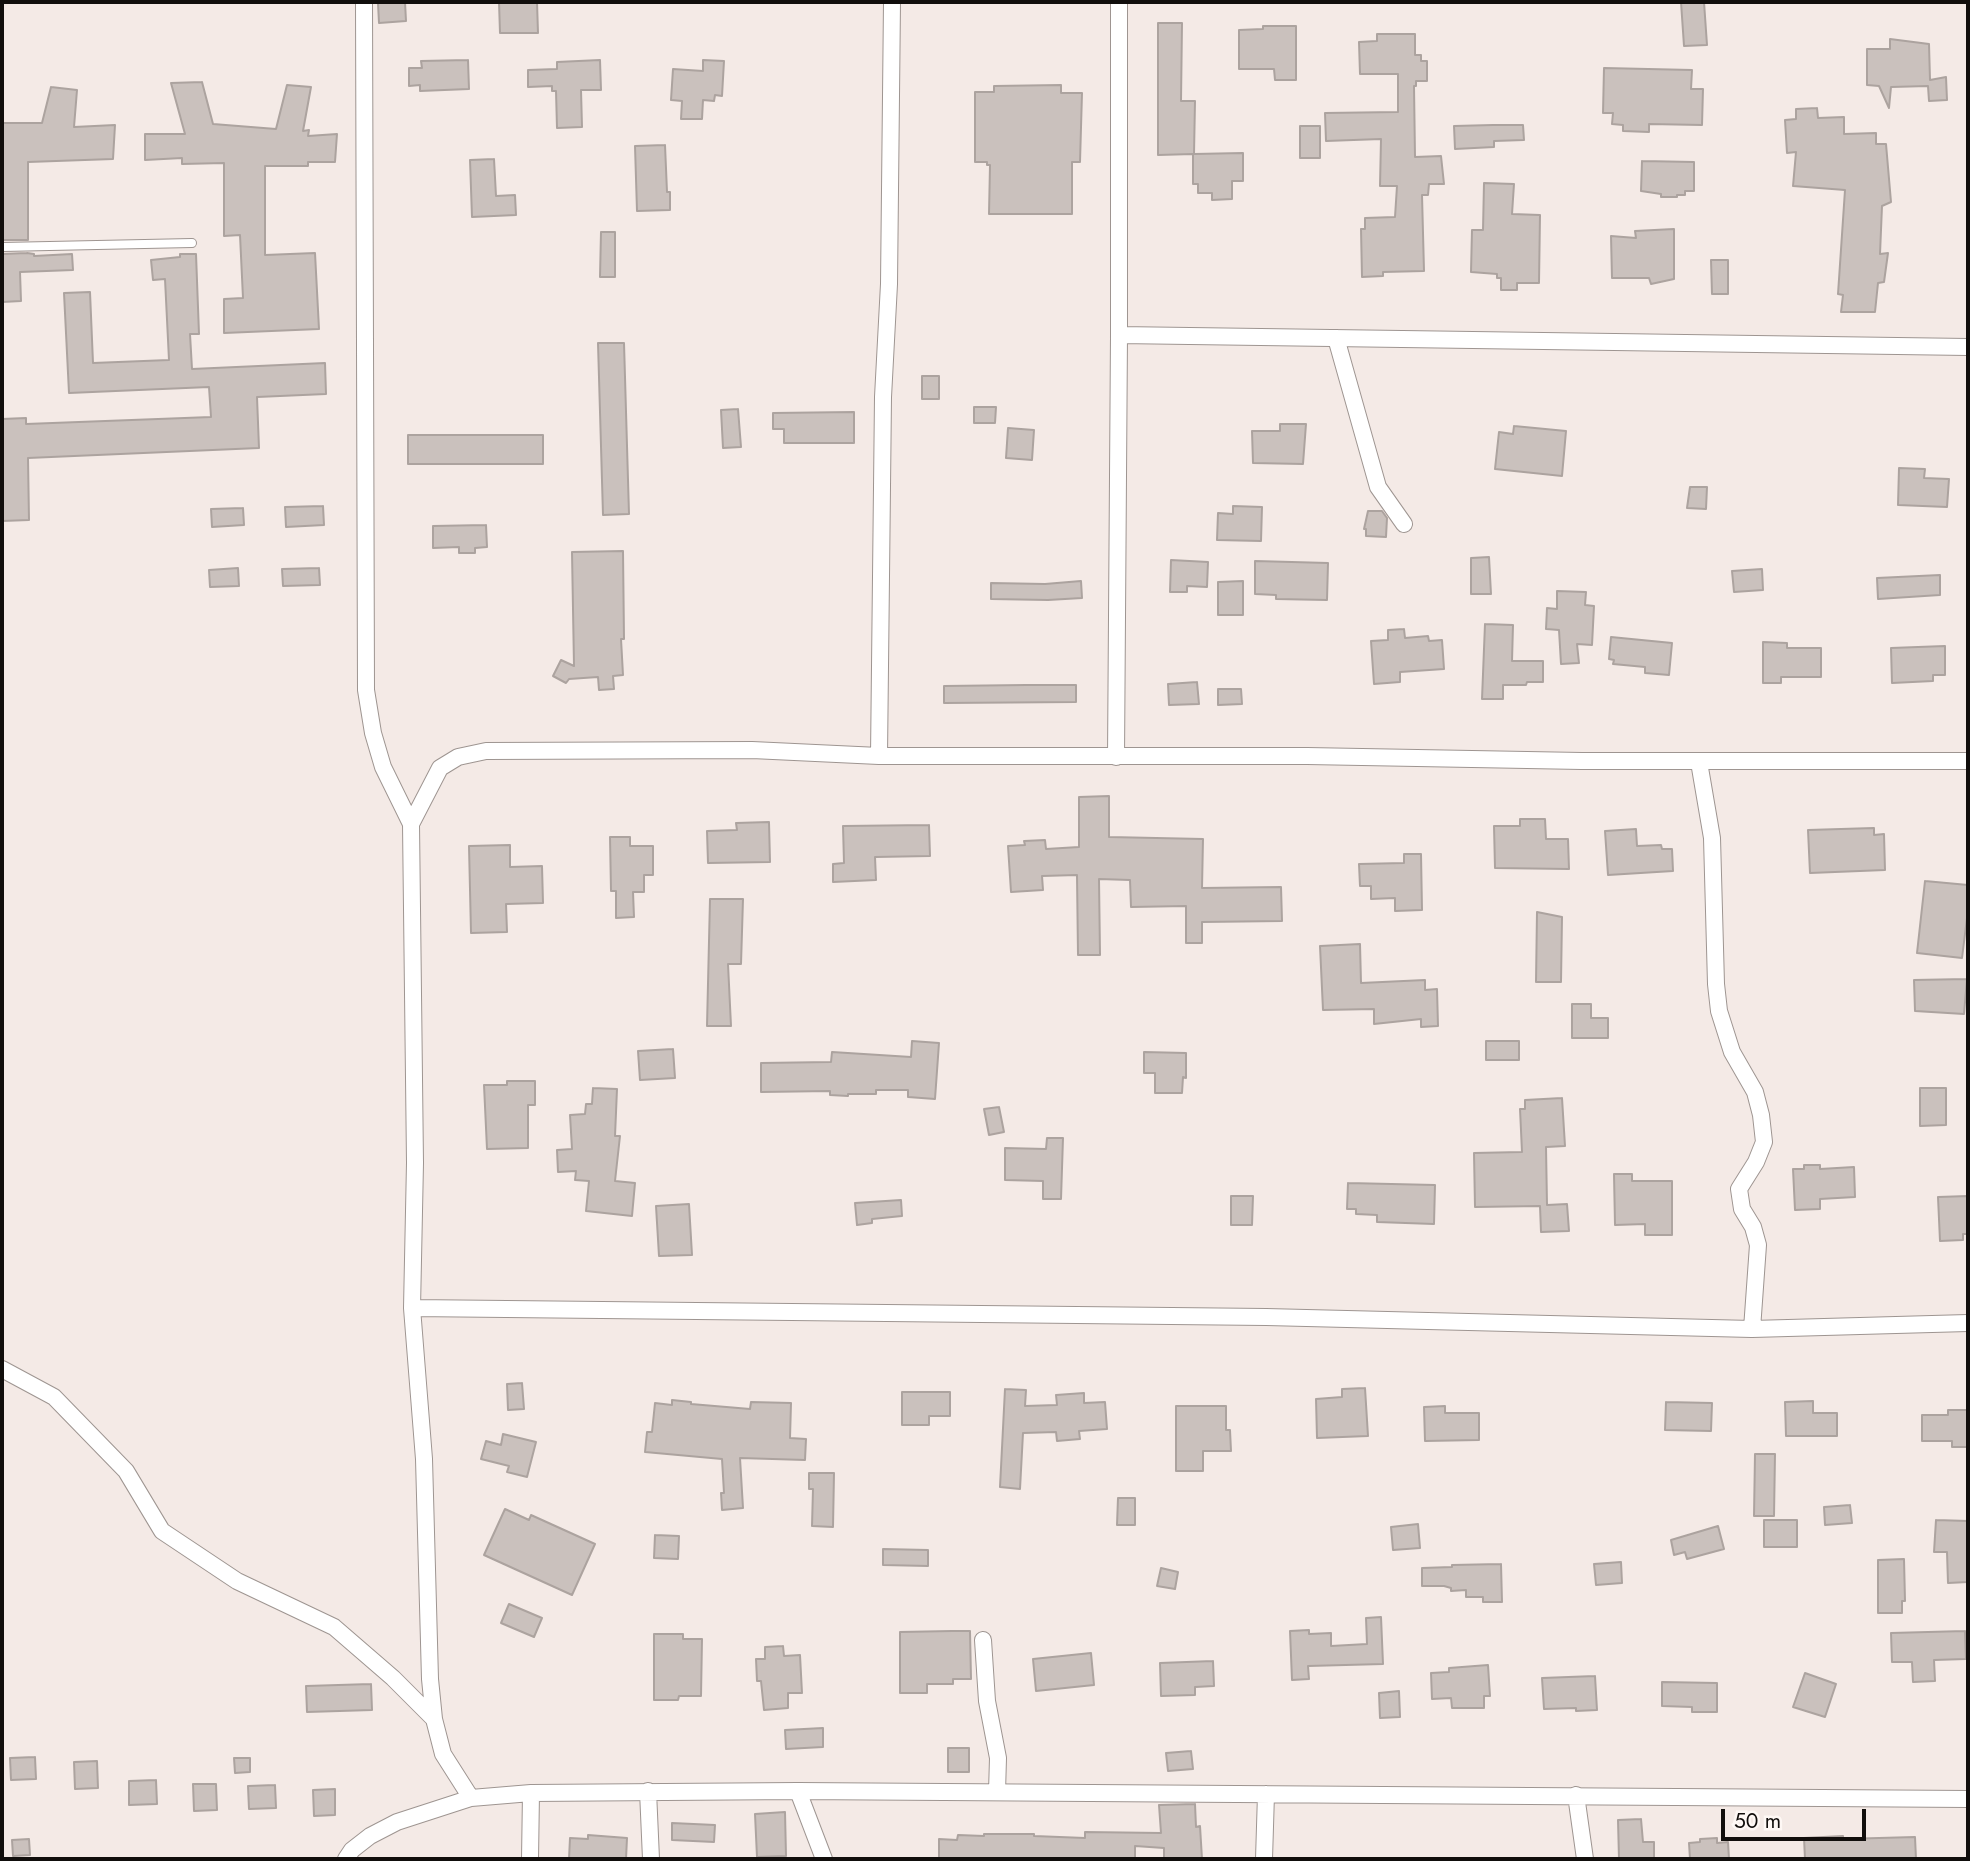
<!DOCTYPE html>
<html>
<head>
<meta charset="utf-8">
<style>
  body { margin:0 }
  #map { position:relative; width:1970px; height:1861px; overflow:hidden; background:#f4eae6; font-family:Jost,sans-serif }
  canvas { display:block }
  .frame { position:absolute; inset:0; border:4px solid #110e0c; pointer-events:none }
  .scale { position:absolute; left:1721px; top:1809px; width:145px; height:32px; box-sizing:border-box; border:4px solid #110e0c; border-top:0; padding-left:9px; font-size:21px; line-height:24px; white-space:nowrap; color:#110e0c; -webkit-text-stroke:5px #fef8f5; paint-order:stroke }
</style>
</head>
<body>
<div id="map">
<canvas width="1970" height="1861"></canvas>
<div class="frame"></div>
<div class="scale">50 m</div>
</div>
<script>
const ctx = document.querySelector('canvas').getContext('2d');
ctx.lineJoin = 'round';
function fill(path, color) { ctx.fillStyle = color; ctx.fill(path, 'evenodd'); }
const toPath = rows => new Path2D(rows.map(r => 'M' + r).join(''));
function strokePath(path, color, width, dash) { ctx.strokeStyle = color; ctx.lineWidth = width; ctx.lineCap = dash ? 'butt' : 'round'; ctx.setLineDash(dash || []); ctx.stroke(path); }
const building = toPath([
  [405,2,406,21,379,23,378,3,405,2],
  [499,2,537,2,538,33,500,33,499,2],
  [1681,2,1704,2,1707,45,1684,46,1681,2],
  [1158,23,1182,23,1181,101,1195,101,1194,154,1243,153,1243,181,1232,181,1232,199,1212,200,1212,193,1198,193,1198,184,1193,184,1193,154,1158,155,1158,23],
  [1263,26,1296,26,1296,80,1275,80,1274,69,1239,69,1239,30,1263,29,1263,26],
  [1377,34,1415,34,1415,55,1421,55,1421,61,1427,61,1427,81,1416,81,1416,86,1414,86,1415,157,1441,156,1444,184,1429,184,1428,195,1422,195,1424,271,1383,272,1383,276,1362,277,1361,229,1365,229,1365,218,1395,217,1397,186,1380,186,1381,139,1326,141,1325,113,1398,112,1398,74,1360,74,1359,42,1377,41,1377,34],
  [1890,39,1929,44,1930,80,1946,77,1947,100,1929,101,1928,86,1891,87,1889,108,1879,86,1867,85,1867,49,1890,49,1890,39],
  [468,60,469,89,420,91,420,85,409,86,409,68,422,68,421,61,468,60],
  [600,60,601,90,581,90,582,127,557,128,556,91,552,91,552,86,528,87,528,70,557,69,557,62,600,60],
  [703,60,724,61,722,96,715,95,714,101,703,100,702,119,681,119,682,101,671,100,673,69,703,71,703,60],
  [1604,68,1692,70,1691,89,1703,89,1702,125,1649,124,1649,132,1623,131,1623,125,1612,124,1613,113,1603,113,1604,68],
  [202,82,213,124,276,129,287,85,311,87,303,131,309,130,308,136,337,134,335,162,308,162,308,166,265,166,265,255,315,253,319,329,224,333,224,299,243,298,240,235,224,236,224,163,182,164,182,158,145,160,145,134,185,134,171,83,202,82],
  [1061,85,1061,93,1082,93,1080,162,1072,162,1072,214,989,214,990,165,987,165,987,162,975,162,975,92,994,92,994,86,1061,85],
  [51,87,77,90,74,127,115,125,113,159,28,162,28,240,2,240,2,123,42,123,51,87],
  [1817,108,1818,118,1844,117,1844,134,1876,133,1876,144,1886,144,1891,202,1882,206,1880,254,1888,253,1884,282,1878,283,1875,312,1841,312,1843,295,1838,294,1845,190,1793,186,1796,152,1787,153,1785,120,1796,119,1796,109,1817,108],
  [1493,125,1523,125,1524,140,1494,141,1494,147,1455,149,1454,126,1493,125],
  [1300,126,1320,126,1320,158,1300,158,1300,126],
  [665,145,667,192,670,192,670,210,637,211,635,146,665,145],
  [494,159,496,196,515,195,516,215,472,217,470,160,494,159],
  [1642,161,1694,162,1694,191,1685,191,1685,195,1677,195,1677,197,1661,197,1661,194,1641,191,1642,161],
  [1484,183,1514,184,1512,214,1540,215,1539,283,1517,283,1517,290,1501,290,1501,278,1497,278,1497,274,1471,272,1472,230,1483,230,1484,183],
  [1674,229,1674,279,1651,284,1649,278,1612,278,1611,236,1636,238,1635,231,1674,229],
  [601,232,615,232,615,277,600,277,601,232],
  [27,253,34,254,34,256,72,254,73,270,20,272,21,301,2,302,2,254,27,253],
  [180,254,196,254,199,334,190,334,192,369,325,363,326,394,257,397,259,448,28,458,29,520,2,521,2,419,26,418,26,424,211,417,209,387,69,393,64,293,90,292,93,363,169,360,165,279,153,280,151,260,180,257,180,254],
  [1711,260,1728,260,1728,294,1712,294,1711,260],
  [598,343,624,343,629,514,603,515,598,343],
  [922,376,939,376,939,399,922,399,922,376],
  [974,407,996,407,995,423,974,423,974,407],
  [738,409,741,447,723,448,721,410,738,409],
  [854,412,854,443,784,443,784,429,773,429,773,413,854,412],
  [1280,424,1306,424,1303,464,1253,463,1252,431,1280,431,1280,424],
  [1514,426,1566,431,1562,476,1495,469,1499,432,1513,434,1514,426],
  [1008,428,1034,430,1032,460,1006,458,1008,428],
  [408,435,543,435,543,464,408,464,408,435],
  [1899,468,1925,469,1924,478,1949,479,1947,507,1898,505,1899,468],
  [1690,487,1707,487,1706,509,1687,508,1690,487],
  [323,506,324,525,286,527,285,507,323,506],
  [1233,506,1262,507,1261,541,1217,540,1218,513,1233,514,1233,506],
  [243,508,244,525,212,527,211,509,243,508],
  [1368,511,1382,511,1387,518,1386,537,1366,536,1366,529,1364,529,1368,511],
  [486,525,487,547,475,548,475,553,459,553,459,547,433,548,433,526,486,525],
  [623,551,624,639,621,639,623,675,613,676,614,689,599,690,598,677,569,679,566,683,553,676,561,660,574,666,572,552,623,551],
  [1489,557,1491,594,1471,594,1471,558,1489,557],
  [1171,560,1208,562,1207,587,1187,586,1187,592,1170,592,1171,560],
  [1255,561,1328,563,1327,600,1276,599,1276,595,1255,594,1255,561],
  [238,568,239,586,210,587,209,570,238,568],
  [319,568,320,585,283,586,282,569,319,568],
  [1762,569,1763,590,1734,592,1732,571,1762,569],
  [1940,575,1940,595,1878,599,1877,578,1940,575],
  [1081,581,1082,598,1048,600,991,599,991,583,1045,584,1081,581],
  [1243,581,1243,615,1218,615,1218,582,1243,581],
  [1557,591,1586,592,1585,605,1594,606,1592,645,1577,644,1579,663,1561,664,1559,630,1546,629,1547,608,1557,609,1557,591],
  [1485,624,1513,625,1512,661,1543,661,1543,682,1527,682,1526,685,1503,685,1503,699,1482,699,1485,624],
  [1404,629,1405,638,1428,636,1429,641,1442,640,1444,669,1400,672,1400,682,1374,684,1371,641,1388,640,1388,630,1404,629],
  [1611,637,1672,643,1669,675,1645,673,1645,667,1613,664,1614,660,1609,659,1611,637],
  [1763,642,1787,643,1787,648,1821,648,1821,677,1781,677,1781,683,1763,683,1763,642],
  [1945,646,1945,675,1933,675,1933,681,1892,683,1891,648,1945,646],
  [1197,682,1199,704,1169,705,1168,684,1197,682],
  [1026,685,1076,685,1076,702,944,703,944,686,1026,685],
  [1218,689,1241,689,1242,704,1218,705,1218,689],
  [1109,796,1109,837,1203,839,1202,888,1281,887,1282,921,1202,922,1202,943,1186,943,1186,906,1131,907,1130,880,1099,879,1100,955,1078,955,1077,875,1042,876,1043,890,1011,892,1008,846,1025,845,1024,841,1045,840,1046,849,1079,847,1079,797,1109,796],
  [1520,819,1545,819,1546,839,1568,839,1569,869,1495,868,1494,826,1520,826,1520,819],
  [769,822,770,862,708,863,707,831,737,830,736,823,769,822],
  [929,825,930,856,875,857,876,880,833,882,833,864,844,863,843,826,929,825],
  [1874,828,1874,835,1884,834,1885,870,1810,873,1808,830,1874,828],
  [1636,829,1637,846,1661,845,1662,849,1672,849,1673,871,1608,875,1605,831,1636,829],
  [610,837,630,837,630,846,653,846,653,875,644,875,644,892,633,892,634,917,616,918,616,891,611,891,610,837],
  [510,845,510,867,542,866,543,903,506,904,507,932,471,933,469,846,510,845],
  [1404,854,1421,854,1422,910,1395,911,1395,898,1371,899,1371,886,1360,886,1359,864,1404,863,1404,854],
  [1925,881,1968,885,1968,910,1962,958,1917,953,1925,881],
  [710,899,743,899,741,964,728,964,731,1026,707,1026,710,899],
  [1537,912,1562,917,1561,982,1536,982,1537,912],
  [1360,944,1361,983,1425,980,1425,990,1437,989,1438,1026,1421,1027,1421,1019,1374,1024,1374,1009,1323,1010,1320,946,1360,944],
  [1967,979,1964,1014,1915,1011,1914,980,1967,979],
  [1572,1004,1591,1004,1591,1018,1608,1018,1608,1038,1572,1038,1572,1004],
  [912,1041,939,1043,935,1099,908,1097,908,1090,876,1090,876,1094,848,1094,848,1096,830,1095,830,1091,761,1092,761,1063,831,1062,832,1052,911,1057,912,1041],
  [1486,1041,1519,1041,1519,1060,1486,1060,1486,1041],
  [673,1049,675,1078,640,1080,638,1051,673,1049],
  [1144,1052,1186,1053,1186,1078,1183,1077,1182,1093,1155,1093,1155,1073,1144,1073,1144,1052],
  [507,1081,535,1081,535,1105,528,1105,528,1148,487,1149,484,1085,507,1085,507,1081],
  [593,1088,617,1089,615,1136,620,1136,615,1181,635,1183,632,1216,586,1211,589,1181,575,1180,576,1171,558,1172,557,1150,572,1149,570,1115,585,1114,586,1104,592,1104,593,1088],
  [1920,1088,1946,1088,1946,1125,1920,1126,1920,1088],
  [1562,1098,1565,1146,1546,1147,1547,1205,1567,1204,1569,1231,1541,1232,1540,1206,1475,1207,1474,1153,1522,1152,1520,1109,1525,1109,1525,1100,1562,1098],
  [999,1107,1004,1132,989,1135,984,1109,999,1107],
  [1047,1138,1063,1138,1061,1199,1043,1199,1043,1181,1005,1180,1005,1148,1046,1149,1047,1138],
  [1804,1165,1820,1165,1820,1169,1854,1167,1855,1197,1820,1199,1820,1209,1795,1210,1793,1169,1804,1169,1804,1165],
  [1614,1174,1632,1174,1632,1181,1672,1181,1672,1235,1645,1235,1645,1224,1615,1225,1614,1174],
  [1348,1183,1435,1185,1434,1224,1377,1222,1377,1215,1356,1214,1356,1209,1347,1209,1348,1183],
  [1231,1196,1253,1196,1252,1225,1231,1225,1231,1196],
  [1968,1196,1968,1234,1963,1234,1963,1240,1940,1241,1938,1197,1968,1196],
  [901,1200,902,1216,872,1219,872,1223,857,1225,855,1203,901,1200],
  [689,1204,692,1255,659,1256,656,1206,689,1204],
  [522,1383,524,1409,508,1410,507,1384,522,1383],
  [1365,1388,1368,1436,1317,1438,1316,1399,1342,1397,1342,1389,1365,1388],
  [1005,1389,1026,1390,1025,1406,1057,1405,1056,1395,1084,1393,1084,1403,1105,1402,1107,1429,1079,1431,1080,1439,1057,1441,1056,1432,1023,1433,1020,1489,1000,1487,1005,1389],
  [902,1392,950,1392,950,1416,929,1416,929,1425,902,1425,902,1392],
  [672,1400,691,1402,691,1404,750,1409,751,1402,791,1403,790,1438,806,1439,805,1460,740,1458,743,1508,722,1510,721,1493,724,1493,722,1459,645,1452,647,1432,652,1432,655,1403,672,1405,672,1400],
  [1813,1401,1813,1413,1837,1413,1837,1436,1786,1436,1785,1402,1813,1401],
  [1666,1402,1712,1403,1711,1431,1665,1430,1666,1402],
  [1176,1406,1226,1406,1226,1430,1230,1430,1231,1451,1203,1451,1203,1471,1176,1471,1176,1406],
  [1445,1406,1445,1413,1479,1413,1479,1440,1425,1441,1424,1407,1445,1406],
  [1948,1410,1968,1410,1968,1447,1952,1447,1952,1441,1922,1441,1922,1415,1948,1415,1948,1410],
  [503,1434,536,1442,527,1477,507,1472,509,1466,481,1459,486,1441,501,1445,503,1434],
  [1755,1454,1775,1454,1774,1516,1754,1516,1755,1454],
  [809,1473,834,1473,833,1527,812,1526,813,1489,809,1489,809,1473],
  [1118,1498,1135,1498,1135,1525,1117,1525,1118,1498],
  [1850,1505,1852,1523,1825,1525,1824,1507,1850,1505],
  [505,1509,529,1520,531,1515,595,1544,572,1595,484,1555,505,1509],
  [1764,1520,1797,1520,1797,1547,1764,1547,1764,1520],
  [1936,1520,1968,1521,1968,1582,1948,1583,1947,1552,1934,1552,1936,1520],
  [1418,1524,1420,1548,1393,1550,1391,1527,1418,1524],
  [1718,1526,1724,1549,1687,1559,1685,1552,1674,1555,1671,1540,1718,1526],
  [655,1535,679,1536,678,1559,654,1558,655,1535],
  [883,1549,928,1550,928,1566,883,1565,883,1549],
  [1904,1559,1905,1601,1902,1601,1902,1613,1878,1613,1878,1560,1904,1559],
  [1621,1562,1622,1583,1596,1585,1594,1564,1621,1562],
  [1501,1564,1502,1602,1483,1602,1483,1597,1466,1597,1466,1590,1451,1591,1451,1588,1444,1586,1422,1586,1422,1568,1452,1567,1452,1565,1501,1564],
  [1161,1568,1178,1572,1175,1589,1157,1586,1161,1568],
  [509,1604,542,1618,534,1637,501,1623,509,1604],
  [1381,1617,1383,1664,1308,1666,1309,1679,1292,1680,1290,1631,1309,1630,1309,1634,1331,1633,1331,1646,1367,1644,1366,1618,1381,1617],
  [952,1631,970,1631,971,1679,953,1679,953,1684,927,1684,927,1693,900,1693,900,1632,952,1631],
  [1965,1631,1966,1659,1934,1660,1935,1681,1913,1682,1912,1662,1892,1662,1891,1633,1965,1631],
  [654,1634,683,1634,683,1639,702,1639,701,1696,679,1696,678,1700,654,1700,654,1634],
  [783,1646,784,1656,800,1655,802,1693,788,1693,788,1708,764,1710,761,1681,757,1681,756,1659,765,1659,765,1647,783,1646],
  [1091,1653,1094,1685,1036,1691,1033,1659,1091,1653],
  [1213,1661,1214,1686,1195,1687,1195,1695,1161,1696,1160,1663,1213,1661],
  [1488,1665,1490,1696,1484,1696,1484,1708,1452,1708,1451,1698,1432,1699,1431,1673,1449,1672,1449,1668,1488,1665],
  [1805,1673,1836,1684,1825,1717,1793,1707,1805,1673],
  [1595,1676,1597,1710,1576,1711,1576,1708,1544,1709,1542,1678,1595,1676],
  [1662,1682,1717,1683,1717,1712,1692,1712,1692,1707,1662,1706,1662,1682],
  [371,1684,372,1710,307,1712,306,1686,371,1684],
  [1399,1691,1400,1717,1380,1718,1379,1693,1399,1691],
  [823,1728,823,1747,786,1749,785,1730,823,1728],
  [948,1748,969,1748,969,1772,948,1772,948,1748],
  [1191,1751,1193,1769,1168,1771,1166,1753,1191,1751],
  [35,1757,36,1779,11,1780,10,1758,35,1757],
  [234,1758,250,1758,250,1772,235,1773,234,1758],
  [97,1761,98,1788,75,1789,74,1762,97,1761],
  [156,1780,157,1804,129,1805,129,1781,156,1780],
  [193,1784,216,1784,217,1810,194,1811,193,1784],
  [275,1785,276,1808,249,1809,248,1786,275,1785],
  [335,1789,335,1815,314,1816,313,1790,335,1789],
  [1195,1804,1196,1827,1200,1826,1202,1859,1164,1859,1164,1848,1135,1846,1135,1859,939,1859,939,1839,957,1840,958,1835,984,1836,984,1834,1034,1834,1034,1836,1085,1838,1085,1832,1161,1833,1159,1805,1195,1804],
  [785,1812,786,1856,757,1857,755,1814,785,1812],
  [1641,1819,1643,1842,1654,1842,1654,1859,1619,1859,1618,1820,1641,1819],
  [672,1823,715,1825,714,1842,672,1840,672,1823],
  [588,1835,627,1838,626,1859,569,1859,570,1838,588,1839,588,1835],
  [1843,1836,1843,1839,1915,1837,1916,1859,1805,1859,1804,1838,1843,1836],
  [1717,1838,1717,1843,1728,1842,1729,1859,1690,1859,1689,1843,1700,1842,1700,1839,1717,1838],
  [29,1839,30,1855,13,1856,12,1840,29,1839]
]);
fill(building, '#cac1bd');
strokePath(building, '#aca39f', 2);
const service = toPath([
  [2,247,192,243]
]);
const minor = toPath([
  [364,2,366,690,373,733,383,767,411,824,415,1163,412,1308,424,1459,430,1679,434,1719,443,1754,471,1798],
  [1119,335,1968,347],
  [1336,338,1378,487,1404,524],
  [879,756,883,397,889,284,892,2],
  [1116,757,1119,335,1119,2],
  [1699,762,1712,838,1716,984,1719,1011,1732,1052,1755,1092,1761,1115,1764,1142,1756,1162,1739,1189,1742,1209,1753,1227,1758,1245,1752,1329],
  [411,824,440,768,458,757,486,751,752,750,879,756,1307,756,1582,761,1968,761],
  [412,1308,1266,1317,1752,1329,1968,1323],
  [2,1369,54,1397,126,1471,162,1531,237,1581,334,1627,393,1678,434,1719],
  [983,1640,987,1701,998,1758,997,1792],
  [648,1791,651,1859],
  [798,1791,824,1859],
  [1576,1795,1585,1859],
  [346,1859,352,1850,370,1836,397,1822,471,1798,531,1793,798,1791,1968,1799],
  [530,1859,531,1793],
  [1264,1859,1266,1794]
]);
strokePath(service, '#9e9591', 10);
strokePath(minor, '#9e9591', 18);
strokePath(service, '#fff', 8);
strokePath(minor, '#fff', 16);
</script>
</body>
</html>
